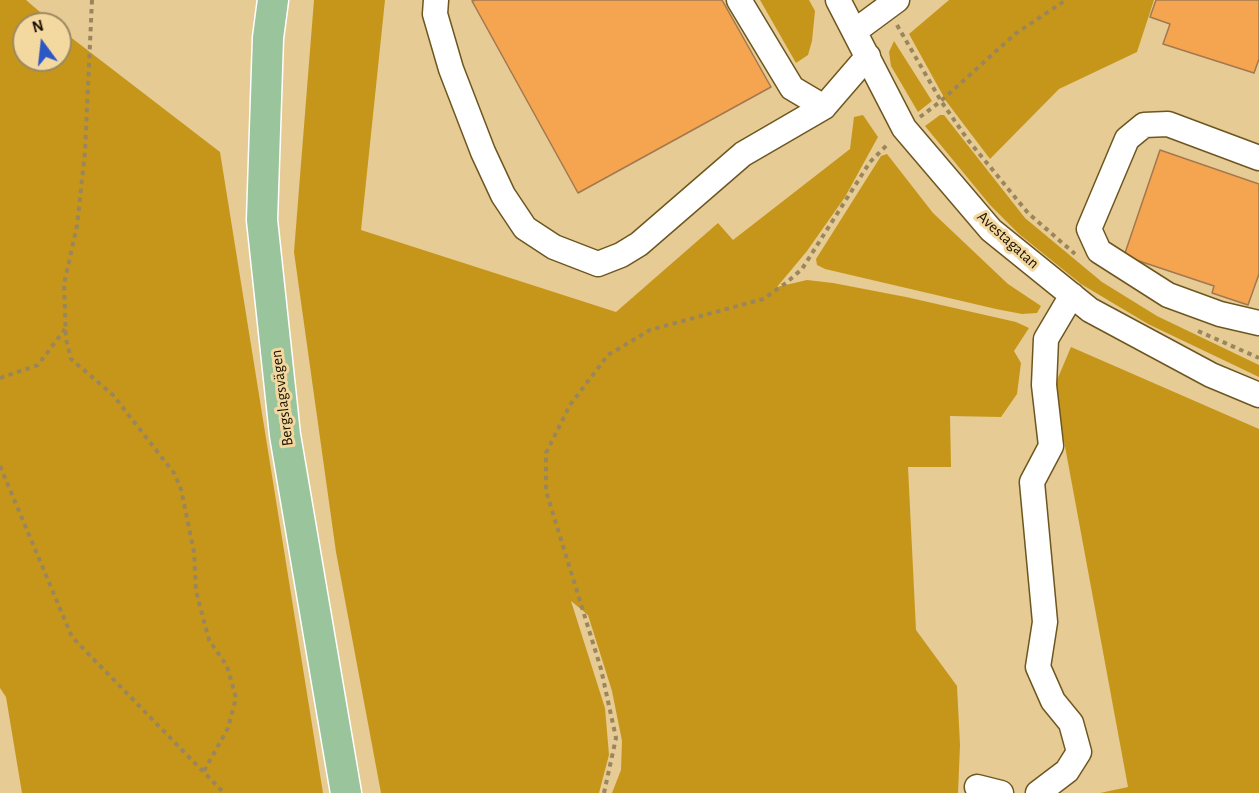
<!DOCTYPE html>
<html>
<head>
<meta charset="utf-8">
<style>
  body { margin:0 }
  #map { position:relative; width:1259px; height:793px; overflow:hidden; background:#e6cb94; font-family:"Alegreya Sans",sans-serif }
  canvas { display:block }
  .north { position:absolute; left:12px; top:12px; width:60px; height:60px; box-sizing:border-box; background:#f3d8a0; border:2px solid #9d8960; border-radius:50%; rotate:345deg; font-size:16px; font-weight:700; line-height:24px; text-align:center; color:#1c1200 }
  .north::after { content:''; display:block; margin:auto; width:21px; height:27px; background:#2c58c7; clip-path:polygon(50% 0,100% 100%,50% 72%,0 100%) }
</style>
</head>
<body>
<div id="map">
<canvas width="1259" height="793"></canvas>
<div class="north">N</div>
</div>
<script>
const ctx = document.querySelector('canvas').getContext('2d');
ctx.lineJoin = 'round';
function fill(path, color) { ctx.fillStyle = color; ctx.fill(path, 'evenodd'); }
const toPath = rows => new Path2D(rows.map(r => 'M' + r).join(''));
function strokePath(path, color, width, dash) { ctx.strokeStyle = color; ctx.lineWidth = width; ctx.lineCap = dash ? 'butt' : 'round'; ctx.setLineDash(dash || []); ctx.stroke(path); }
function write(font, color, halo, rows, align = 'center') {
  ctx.font = font + ' "Alegreya Sans",sans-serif'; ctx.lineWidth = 6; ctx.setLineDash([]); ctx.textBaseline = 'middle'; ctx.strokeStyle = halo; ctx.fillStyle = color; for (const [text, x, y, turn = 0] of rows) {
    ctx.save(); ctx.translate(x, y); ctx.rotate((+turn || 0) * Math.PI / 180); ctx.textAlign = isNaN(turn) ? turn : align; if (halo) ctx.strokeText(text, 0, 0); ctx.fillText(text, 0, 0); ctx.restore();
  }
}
fill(toPath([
  [0,0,26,0,54,24,24,24,24,60,60,60,60,29,220,152,323,793,22,793,6,697,0,688],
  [314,0,385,0,361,230,616,312,718,223,733,240,850,149,854,117,863,115,878,137,845,197,807,251,777,287,807,280,833,283,906,297,1016,322,1029,328,1014,351,1021,363,1017,394,1001,417,950,416,951,467,908,467,916,630,957,686,960,745,958,793,612,793,621,770,622,741,612,691,588,615,571,601,605,708,609,755,599,793,381,793,336,552,294,252],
  [760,0,809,0,815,11,812,41,808,55,796,63],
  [949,0,1154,0,1137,52,1059,89,990,159,946,101,909,34],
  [894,41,932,101,918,112,891,66,889,52],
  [940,115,944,115,1025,218,1102,282,1157,316,1259,365,1259,377,1148,324,1081,284,1019,234,990,205,925,126],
  [887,154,933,213,1008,284,1041,306,1037,313,1022,314,996,309,825,269,817,265,816,259,881,156],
  [1071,347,1259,429,1259,793,1100,793,1128,787,1054,387]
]), '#c6961a');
const building = toPath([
  [475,0,722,0,771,87,578,193,472,1,475,0],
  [1156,0,1259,0,1259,59,1254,73,1163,44,1170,24,1150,17,1156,0],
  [1160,150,1259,184,1259,274,1248,305,1212,293,1214,286,1124,256,1160,150]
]);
fill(building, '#f5a44f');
strokePath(building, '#a2784f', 1.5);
const minor = toPath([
  [436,0,435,14,451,69,483,152,503,195,525,228,554,247,598,264,621,255,639,244,743,154,824,107,868,56],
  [739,0,792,88,824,107],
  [838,0,904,128,991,230,1090,310,1211,375,1259,395],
  [855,31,897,0],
  [1259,158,1168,124,1144,125,1127,139,1089,229,1099,251,1168,295,1220,314,1259,323],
  [977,787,1001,793],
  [1038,793,1067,771,1079,752,1071,723,1053,701,1038,667,1045,622,1032,482,1051,446,1044,385,1046,339,1072,295]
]);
const major = toPath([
  [273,0,268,38,262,220,285,435,346,793]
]);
strokePath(minor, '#6e5620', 27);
strokePath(major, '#fff', 33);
strokePath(toPath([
  [92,0,85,152,77,226,64,284,66,339,71,359,113,395,174,473,181,489,194,552,196,591,209,640,227,666,236,698,228,728,204,771],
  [897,25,941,101,968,140,1028,213,1075,254],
  [920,117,941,101,1015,34,1066,0],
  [1198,331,1259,358],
  [0,378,38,365,65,329],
  [0,466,72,637,224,793],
  [604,793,616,738,601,669,546,491,546,453,570,405,608,355,650,330,763,299,786,283,802,269,870,162,889,143]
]), '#9a865d', 4, [4.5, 4.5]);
strokePath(minor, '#fff', 24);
strokePath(major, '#9ac49b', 30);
write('16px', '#1c1200', '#f3d8a0', [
  ["Avestagatan",1008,240,42],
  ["Bergslagsvägen",282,398,-97]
]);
</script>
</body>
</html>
